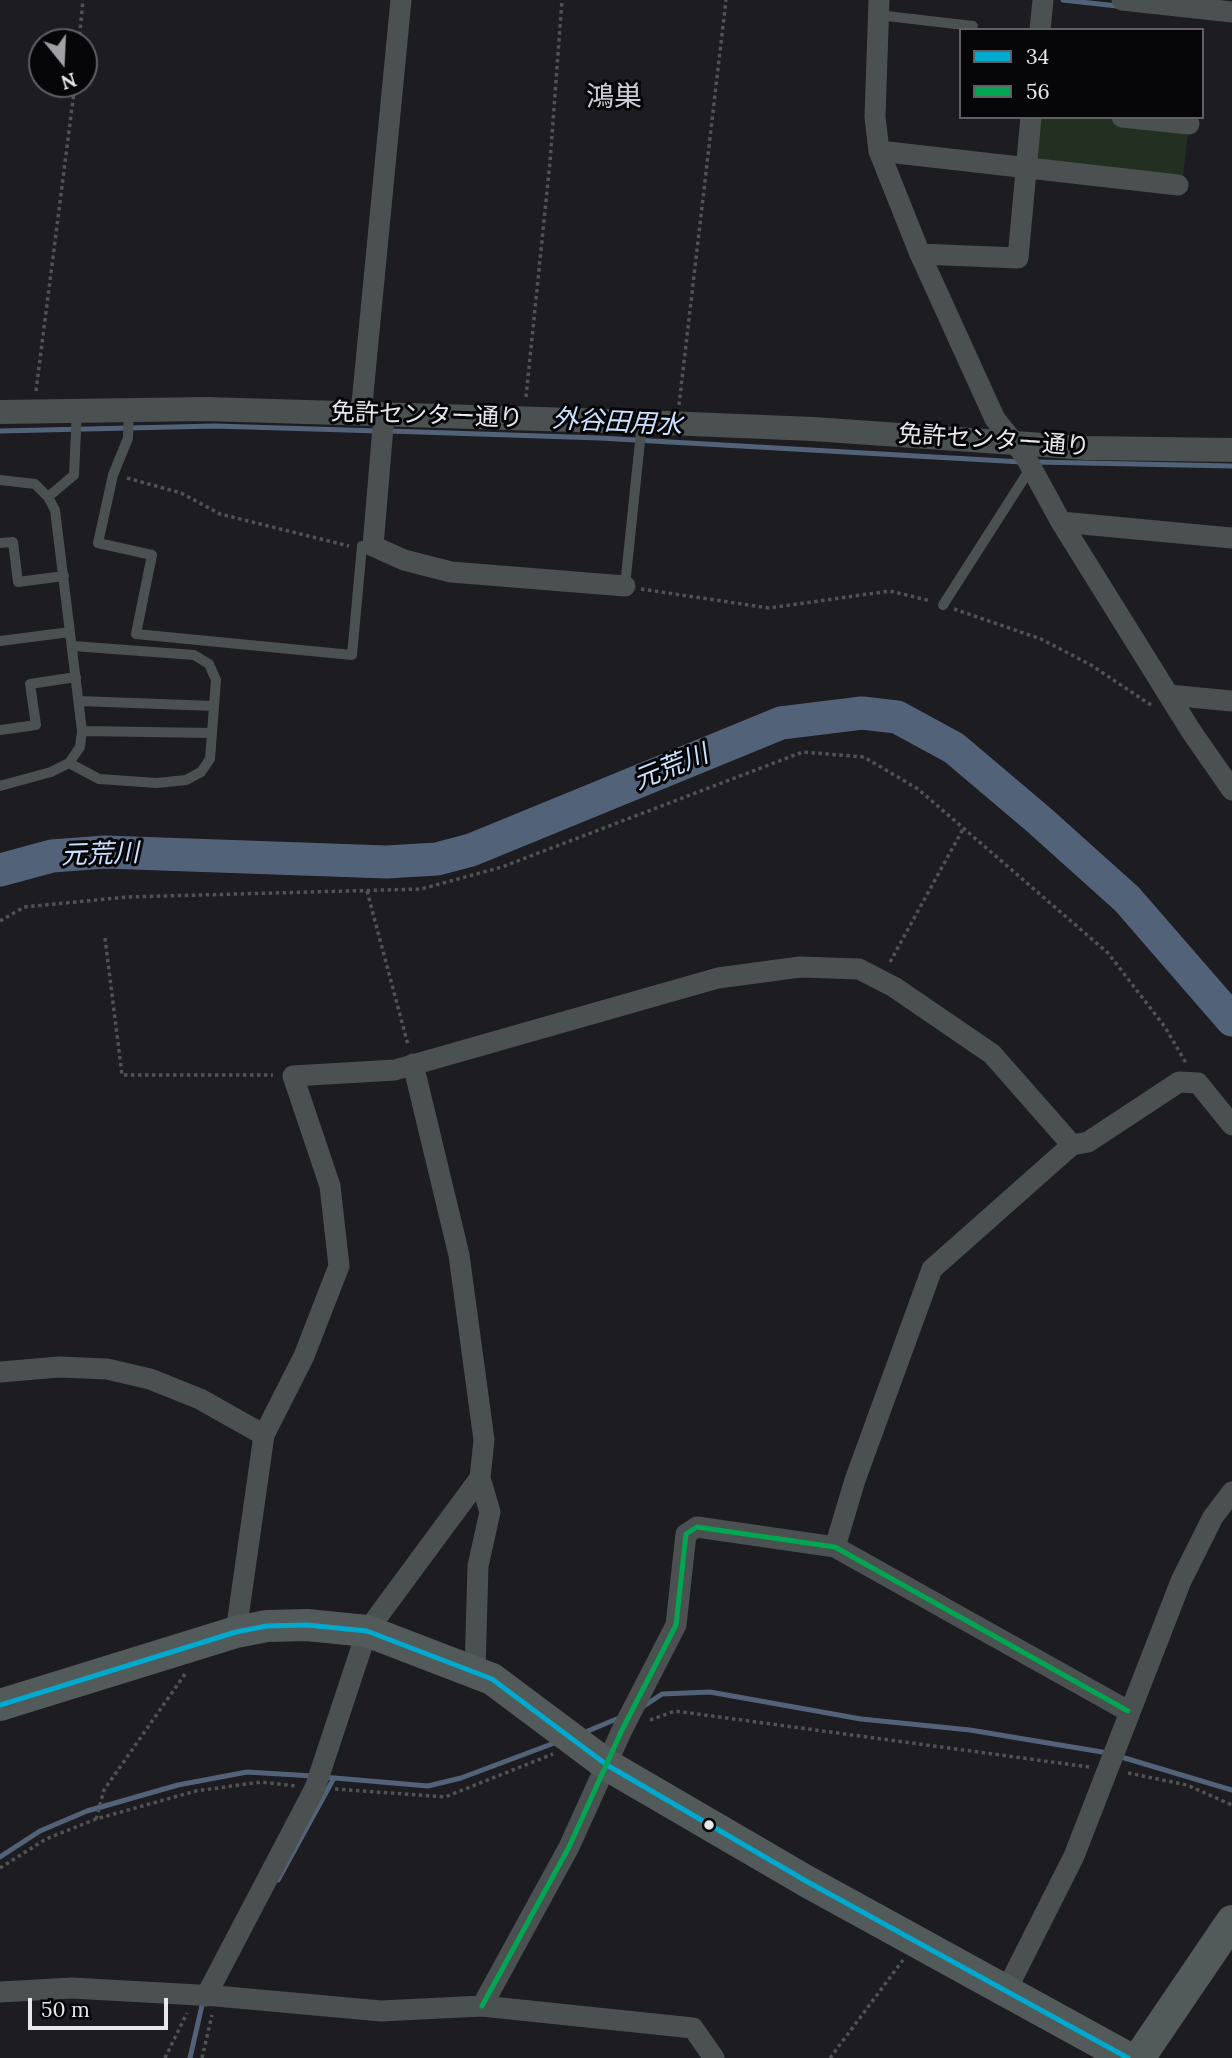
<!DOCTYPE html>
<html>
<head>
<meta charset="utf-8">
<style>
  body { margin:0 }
  #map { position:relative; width:1232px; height:2058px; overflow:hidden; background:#1c1c21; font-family:Lora,serif }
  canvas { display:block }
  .legend { position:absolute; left:959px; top:28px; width:245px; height:91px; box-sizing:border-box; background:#060609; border:2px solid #606064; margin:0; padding:9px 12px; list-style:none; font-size:21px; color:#e7e7ec }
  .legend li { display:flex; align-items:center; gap:14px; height:35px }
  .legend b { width:35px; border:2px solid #606064 }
  .north { position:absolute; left:28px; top:28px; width:70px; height:70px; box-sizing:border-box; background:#060609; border:2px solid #606064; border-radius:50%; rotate:162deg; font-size:19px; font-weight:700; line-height:28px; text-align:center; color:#e7e7ec }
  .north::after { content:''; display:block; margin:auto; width:24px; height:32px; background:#a0a0a5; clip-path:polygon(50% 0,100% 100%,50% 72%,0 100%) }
  .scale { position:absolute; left:28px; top:1998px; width:140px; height:32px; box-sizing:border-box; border:4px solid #e7e7ec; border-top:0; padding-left:9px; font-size:21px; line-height:24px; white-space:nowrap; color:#e7e7ec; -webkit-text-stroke:5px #060609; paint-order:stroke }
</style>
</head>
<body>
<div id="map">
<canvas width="1232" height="2058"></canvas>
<ul class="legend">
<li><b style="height:9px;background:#00a9ce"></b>34</li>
<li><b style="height:9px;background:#00a651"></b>56</li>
</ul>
<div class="north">N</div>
<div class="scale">50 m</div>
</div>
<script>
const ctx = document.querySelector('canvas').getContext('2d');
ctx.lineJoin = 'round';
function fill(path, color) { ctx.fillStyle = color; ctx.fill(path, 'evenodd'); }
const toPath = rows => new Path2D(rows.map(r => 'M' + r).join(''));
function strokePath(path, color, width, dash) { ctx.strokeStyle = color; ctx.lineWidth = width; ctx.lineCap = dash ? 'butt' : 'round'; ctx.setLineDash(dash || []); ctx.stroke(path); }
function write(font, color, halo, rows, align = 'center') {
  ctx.font = font + ' Lora,"Noto Sans JP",serif'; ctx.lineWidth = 6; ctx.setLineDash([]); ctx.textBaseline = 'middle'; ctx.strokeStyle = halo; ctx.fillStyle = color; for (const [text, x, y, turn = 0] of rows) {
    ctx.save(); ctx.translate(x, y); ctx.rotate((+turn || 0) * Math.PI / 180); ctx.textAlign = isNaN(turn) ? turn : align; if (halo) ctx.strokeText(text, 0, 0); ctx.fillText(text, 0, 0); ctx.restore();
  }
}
fill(toPath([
  [1031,117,1122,117,1189,124,1182,186,1026,167]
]), '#233021');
strokePath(toPath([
  [1063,0,1117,6],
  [0,431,215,426,379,431],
  [389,431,600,438,1022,462],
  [1036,462,1232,466],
  [644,1706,662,1694,710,1692,861,1719,970,1730,1108,1753],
  [583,1733,619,1718],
  [1118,1756,1232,1790],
  [323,1777,428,1786,461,1778,557,1742],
  [0,1857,40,1831,87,1811,178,1785,247,1772,313,1776],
  [278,1880,334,1778],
  [190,2058,203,2001]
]), '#526379', 5);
strokePath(toPath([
  [0,870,52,856,105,852,387,862,437,859,471,850,781,723,862,713,897,717,954,748,1039,820,1127,899,1232,1020]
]), '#526379', 33);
strokePath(toPath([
  [79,42,83,0],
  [36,391,75,84],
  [526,397,550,162,562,0],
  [679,405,726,0],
  [127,478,181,493,220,514,349,546],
  [641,589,769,608,890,591,931,601],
  [954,609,1041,639,1091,665,1151,705],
  [367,891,408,1045],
  [0,921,24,907,127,897,421,889,502,867,803,752,864,757,918,789,1108,953,1165,1027,1186,1063],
  [105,938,122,1075,273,1075],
  [890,962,963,829],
  [650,1720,675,1711,1089,1767],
  [1128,1773,1187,1785,1232,1805],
  [335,1789,445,1797,553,1754],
  [96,1819,104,1790,185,1674],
  [0,1868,46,1839,96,1819,196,1791,261,1782,296,1786],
  [165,2058,187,2013],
  [202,2058,212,2015],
  [830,2058,903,1960]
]), '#505253', 3.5, [3.5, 3.5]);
strokePath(toPath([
  [878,15,973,26],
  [129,410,128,438,113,475,98,543,152,555,136,634,352,655,362,546,373,546],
  [0,480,35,484,48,497,55,510,82,731,80,747,69,763,51,772,0,786],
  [48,497,74,475,77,409],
  [0,543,13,542,18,582,64,576],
  [625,586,642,422],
  [943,605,1030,469],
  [0,641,70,632],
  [79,701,214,706],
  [0,730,36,725,30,684,76,677],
  [82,731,212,733],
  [69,763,99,779,157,783,186,780,201,772,210,759,216,680,209,664,194,655,73,646]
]), '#4b5050', 10);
strokePath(toPath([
  [879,0,875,117,879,151,920,254,995,419,1025,456,1061,522,1191,731,1232,790],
  [1122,0,1232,12],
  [1040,30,1043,0],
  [1122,117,1189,124],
  [879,151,1178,185],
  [920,254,1018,258,1031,117],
  [361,414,401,0],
  [384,415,373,546,404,560,451,572,625,586],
  [1061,522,1232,538],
  [1169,695,1232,701],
  [0,1372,59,1367,107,1369,150,1379,200,1399,264,1435],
  [835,1547,855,1480,932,1269,1072,1145,1088,1142,1179,1082,1198,1083,1232,1125],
  [236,1632,264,1435,304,1356,339,1266,330,1186,293,1076,395,1070,718,978,800,967,859,969,894,987,992,1054,1072,1145],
  [475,1671,478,1566,490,1512,480,1478],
  [1006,1991,1074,1856,1181,1581,1213,1517,1232,1492],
  [0,1992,72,1988,216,1996,381,2011,482,2006,693,2028,714,2058],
  [206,1996,315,1788,367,1631,480,1478,484,1440,459,1255,413,1064],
  [482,2006,569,1847,622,1730,676,1625,686,1534,697,1527,835,1547,1128,1711]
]), '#4b5050', 21);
strokePath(toPath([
  [0,412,206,409,642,422,813,429,1086,448,1232,450]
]), '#4b5050', 24);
strokePath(toPath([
  [0,1705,236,1632,267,1626,307,1625,367,1631,492,1679,607,1765,806,1881,1128,2058],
  [1139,2058,1232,1921]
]), '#535a5a', 32);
strokePath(toPath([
  [0,1705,236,1632,267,1626,307,1625,367,1631,492,1679,607,1765,806,1881,1128,2058]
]), '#00a9ce', 5);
strokePath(toPath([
  [482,2006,569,1847,622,1730,676,1625,686,1534,697,1527,835,1547,1128,1711]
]), '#00a651', 5);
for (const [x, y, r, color] of [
  [709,1825,6,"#e7e7ec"]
]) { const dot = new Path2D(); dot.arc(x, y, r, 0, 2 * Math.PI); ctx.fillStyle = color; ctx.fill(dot); strokePath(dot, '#060609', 2.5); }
write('24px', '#e7e7ec', '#060609', [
  ["免許センター通り",427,416,2],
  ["免許センター通り",994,441,4]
]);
write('italic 26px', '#cbe1fd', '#060609', [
  ["外谷田用水",617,423,3],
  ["元荒川",671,768,-22],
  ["元荒川",100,855,-2]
]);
write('28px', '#ccccd6', '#060609', [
  ["鴻巣",614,98]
]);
</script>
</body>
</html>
